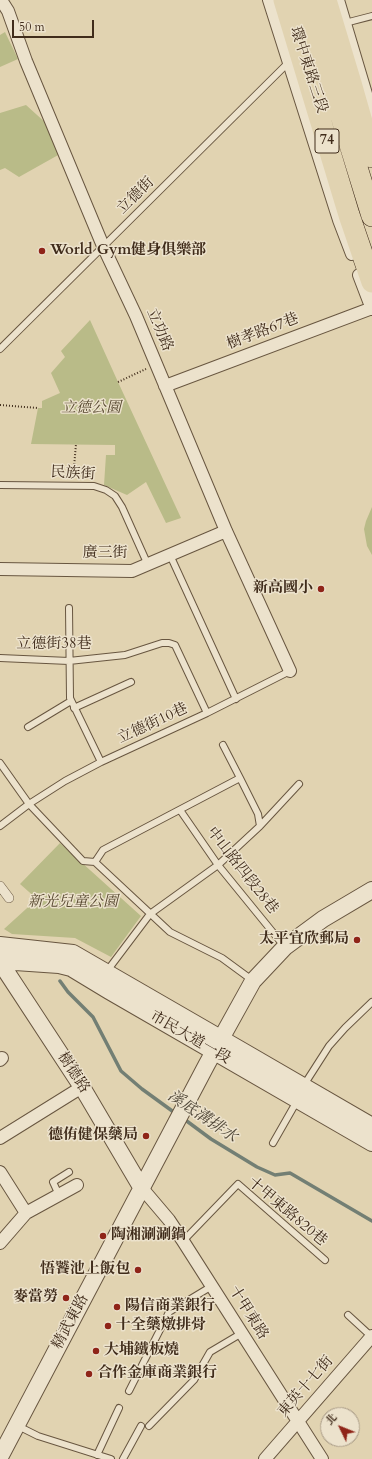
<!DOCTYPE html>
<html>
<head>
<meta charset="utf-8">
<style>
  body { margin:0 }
  #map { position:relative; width:372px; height:1459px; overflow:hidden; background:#e1d3b1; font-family:Cardo,"Noto Serif TC",serif }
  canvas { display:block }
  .north { position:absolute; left:320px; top:1407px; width:40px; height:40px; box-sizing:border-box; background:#ece2cc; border:1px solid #a79985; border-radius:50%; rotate:313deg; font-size:11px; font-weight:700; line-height:16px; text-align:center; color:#402c1b }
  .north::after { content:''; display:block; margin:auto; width:14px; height:18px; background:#8f2418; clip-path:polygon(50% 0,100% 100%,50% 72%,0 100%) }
  .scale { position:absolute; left:12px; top:20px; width:82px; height:18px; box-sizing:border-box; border:2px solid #402c1b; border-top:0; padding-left:5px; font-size:12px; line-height:14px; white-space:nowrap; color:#402c1b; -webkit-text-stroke:3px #ece2cc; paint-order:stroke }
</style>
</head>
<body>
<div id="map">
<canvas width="372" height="1459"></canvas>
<div class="north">北</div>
<div class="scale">50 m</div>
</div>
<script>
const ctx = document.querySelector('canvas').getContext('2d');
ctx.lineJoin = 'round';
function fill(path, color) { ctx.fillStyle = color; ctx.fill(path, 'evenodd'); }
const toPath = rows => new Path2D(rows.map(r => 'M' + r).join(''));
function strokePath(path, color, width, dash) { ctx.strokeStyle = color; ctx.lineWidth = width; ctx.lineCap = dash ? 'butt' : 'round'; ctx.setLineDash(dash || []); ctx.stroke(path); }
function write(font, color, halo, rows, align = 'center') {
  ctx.font = font + ' Cardo,"Noto Serif TC",serif'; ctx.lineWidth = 3; ctx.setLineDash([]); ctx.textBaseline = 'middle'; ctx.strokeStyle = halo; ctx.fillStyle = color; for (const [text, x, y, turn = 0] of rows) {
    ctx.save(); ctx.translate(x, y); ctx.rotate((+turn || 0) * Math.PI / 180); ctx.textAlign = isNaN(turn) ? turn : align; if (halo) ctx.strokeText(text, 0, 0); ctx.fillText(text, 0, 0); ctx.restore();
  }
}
fill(toPath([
  [5,32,18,59,0,67,0,35],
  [26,105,47,124,60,154,19,177,5,168,0,170,0,113],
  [90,320,118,382,181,518,166,523,146,482,127,495,104,485,106,455,115,455,115,445,31,444,38,408,42,408,42,401,60,393,51,373,65,357,61,351],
  [372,507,372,555,367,546,364,529,366,521],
  [60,843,141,916,111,957,75,938,12,934,4,929,37,899,20,884]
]), '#b9bb88');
strokePath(toPath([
  [60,981,68,992,93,1017,121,1071,142,1089,175,1113],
  [184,1119,211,1139,257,1167,275,1175,290,1173,372,1221]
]), '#737f74', 3.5);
const service = toPath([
  [345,23,372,16],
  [0,349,289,62],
  [0,485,94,486,106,490,115,496,122,507,148,565],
  [170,555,236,699],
  [69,608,70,698,101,762],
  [0,658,69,661,125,655,162,643,169,643,175,645,207,713],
  [74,708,131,682],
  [28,727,71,701],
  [0,763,29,804,83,861,95,862,103,850,240,778,223,745],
  [180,810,218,865,284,946],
  [0,826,29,804,65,781,101,762,207,713,290,671],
  [260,826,299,784],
  [95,862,170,932,222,958,252,980],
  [107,971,150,914,218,865,260,826,258,814,240,778],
  [304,1085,329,1046,345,1028,372,1002],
  [273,1143,297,1101],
  [59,1195,53,1182,69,1172],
  [183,1241,238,1184,325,1260],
  [348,1315,372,1337],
  [129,1391,169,1312,212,1286],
  [18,1426,38,1436,111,1459],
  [149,1426,194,1380,210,1352,242,1333],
  [97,1455,119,1408],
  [123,1459,141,1426]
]);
const pedestrian = toPath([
  [0,886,9,898]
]);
const minor = toPath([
  [1,0,8,11,26,61,103,246,136,316,226,531,290,671],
  [269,0,339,220,352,254],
  [338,0,372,114],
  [359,275,372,309],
  [165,386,372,308],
  [0,569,132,571,226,531],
  [0,1060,2,1058],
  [0,1138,82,1087],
  [0,1172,26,1213],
  [141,1187,169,1220,183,1241,322,1459],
  [0,1243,26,1213,77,1185],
  [265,1459,372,1336]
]);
const tertiary = toPath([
  [0,945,73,953,241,1050,372,1126],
  [0,961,59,965,71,968,109,991,372,1143],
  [0,962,82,1087,141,1187],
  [0,1457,207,1064,253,981,285,947,323,919,372,890]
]);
const trunk = toPath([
  [284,0,349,215,372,282],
  [305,0,372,216],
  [326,0,351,83,372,157]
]);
strokePath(service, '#685640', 8);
strokePath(pedestrian, '#685640', 10);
strokePath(minor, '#685640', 14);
strokePath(tertiary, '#685640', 18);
strokePath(trunk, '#402c1b', 22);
strokePath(toPath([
  [118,382,146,369],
  [0,405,38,408],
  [73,479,76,444]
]), '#402c1b', 2, [1, 2]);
strokePath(service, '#ece2cc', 6);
strokePath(pedestrian, '#ece2cc', 9);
strokePath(minor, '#ece2cc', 12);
strokePath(tertiary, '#ece2cc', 16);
strokePath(trunk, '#e1d3b1', 21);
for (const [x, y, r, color] of [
  [42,251,4,"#8f2418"],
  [321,589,4,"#8f2418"],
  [357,940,4,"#8f2418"],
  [146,1136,4,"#8f2418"],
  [103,1236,4,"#8f2418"],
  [138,1270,4,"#8f2418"],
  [66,1298,4,"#8f2418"],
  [117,1307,4,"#8f2418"],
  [108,1326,4,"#8f2418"],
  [96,1351,4,"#8f2418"],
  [89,1374,4,"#8f2418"]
]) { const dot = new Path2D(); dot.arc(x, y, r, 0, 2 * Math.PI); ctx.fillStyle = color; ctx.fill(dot); strokePath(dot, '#ece2cc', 1.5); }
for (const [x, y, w] of [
  [327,141,24]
]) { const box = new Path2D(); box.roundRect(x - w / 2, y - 12, w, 24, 3); ctx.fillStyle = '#ece2cc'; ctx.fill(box); strokePath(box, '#402c1b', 1); }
write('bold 14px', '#402c1b', null, [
  ["74",327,141]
]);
write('15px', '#402c1b', '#ece2cc', [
  ["環中東路三段",308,70,72],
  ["立德街",136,196,-45],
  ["立功路",159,330,67],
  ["樹孝路67巷",263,332,-21],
  ["民族街",73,474,3],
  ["廣三街",105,554],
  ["立德街38巷",54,645],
  ["立德街10巷",153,724,-25],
  ["中山路四段28巷",242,871,52],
  ["市民大道一段",190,1038,30],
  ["樹德路",73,1073,57],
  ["十甲東路820巷",287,1212,40],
  ["十甲東路",248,1313,58],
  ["精武東路",71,1322,-62],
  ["東英十七街",306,1387,-49]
]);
write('bold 15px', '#402c1b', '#ece2cc', [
  ["World Gym健身俱樂部",50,251],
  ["新高國小",313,589,"right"],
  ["太平宜欣郵局",349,940,"right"],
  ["德侑健保藥局",138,1136,"right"],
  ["陶湘涮涮鍋",111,1236],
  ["悟饕池上飯包",130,1270,"right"],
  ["麥當勞",58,1298,"right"],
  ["陽信商業銀行",125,1307],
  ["十全藥燉排骨",116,1326],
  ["大埔鐵板燒",104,1351],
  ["合作金庫商業銀行",97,1374]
], 'left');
write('italic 15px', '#584931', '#ece2cc', [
  ["立德公園",91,409],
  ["新光兒童公園",73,903]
]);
write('italic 16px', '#514839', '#ece2cc', [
  ["溪底溝排水",202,1117,34]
]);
</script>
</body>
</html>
